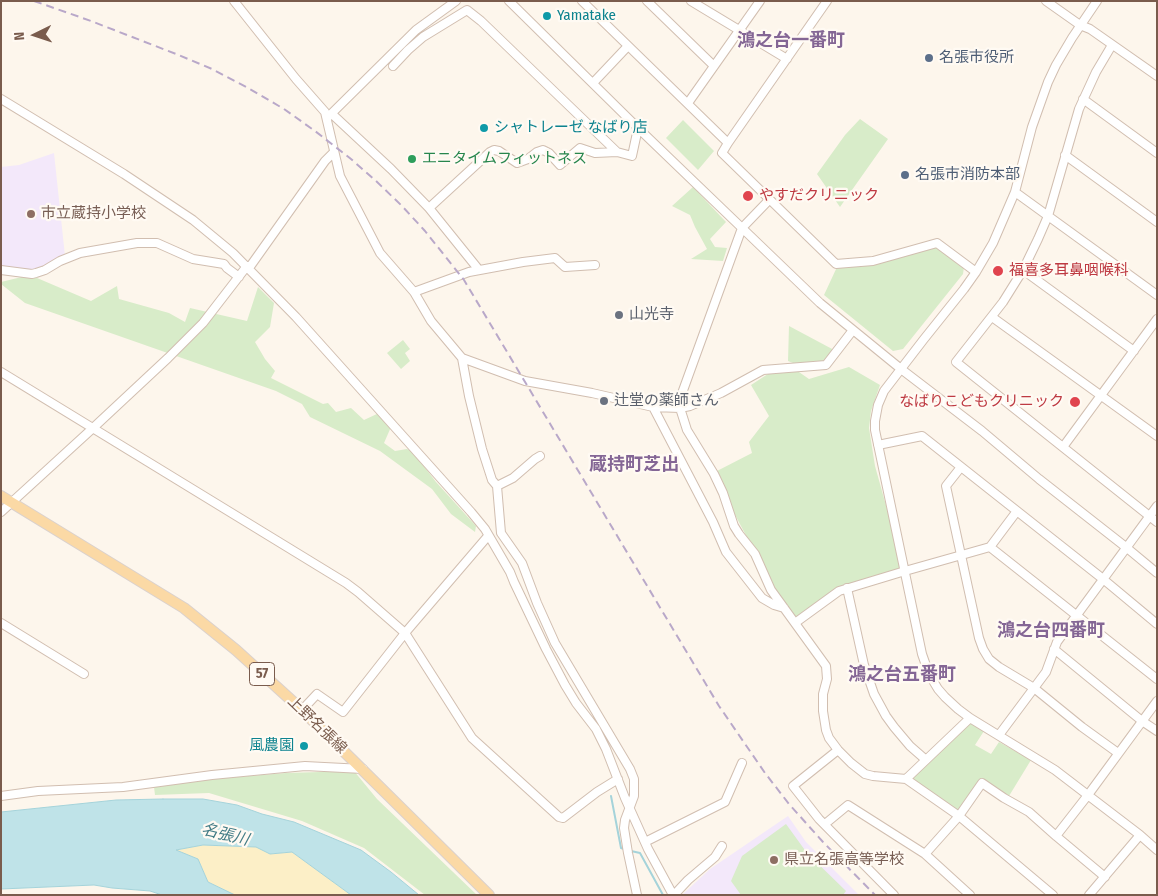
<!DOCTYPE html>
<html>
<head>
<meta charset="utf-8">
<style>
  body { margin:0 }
  #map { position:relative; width:1158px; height:896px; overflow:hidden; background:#fdf6ec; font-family:"Fira Sans Condensed",sans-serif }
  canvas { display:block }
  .frame { position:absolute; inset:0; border:2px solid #7a5c4d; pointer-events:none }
  .north { position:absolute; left:10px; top:10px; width:50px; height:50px; -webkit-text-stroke:4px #fffaf3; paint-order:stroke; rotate:266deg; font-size:14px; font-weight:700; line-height:20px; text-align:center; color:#7a5c4d }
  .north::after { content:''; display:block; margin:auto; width:18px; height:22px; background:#7a5c4d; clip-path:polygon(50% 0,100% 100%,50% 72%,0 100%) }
</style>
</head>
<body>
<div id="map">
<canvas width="1158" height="896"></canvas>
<div class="frame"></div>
<div class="north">N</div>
</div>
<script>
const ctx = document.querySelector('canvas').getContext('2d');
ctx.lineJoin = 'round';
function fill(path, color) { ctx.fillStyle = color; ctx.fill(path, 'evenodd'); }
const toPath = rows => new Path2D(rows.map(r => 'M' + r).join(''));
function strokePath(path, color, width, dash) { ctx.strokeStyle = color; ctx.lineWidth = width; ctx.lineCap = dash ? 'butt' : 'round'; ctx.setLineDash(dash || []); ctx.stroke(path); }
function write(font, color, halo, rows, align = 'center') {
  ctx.font = font + ' "Fira Sans Condensed","Noto Sans JP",sans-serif'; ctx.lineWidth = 4.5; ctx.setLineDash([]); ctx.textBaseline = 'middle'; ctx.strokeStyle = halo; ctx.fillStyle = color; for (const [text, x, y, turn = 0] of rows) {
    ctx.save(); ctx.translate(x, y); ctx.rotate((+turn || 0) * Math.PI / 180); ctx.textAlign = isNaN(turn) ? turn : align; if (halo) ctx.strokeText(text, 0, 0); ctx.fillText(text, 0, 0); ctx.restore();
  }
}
fill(toPath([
  [54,153,65,256,34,271,1,268,1,167,19,165],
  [788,816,806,842,859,895,682,895,710,869]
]), '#f3e8fa');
fill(toPath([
  [860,119,888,139,840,207,817,174,845,135],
  [683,120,714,151,698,170,666,138],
  [693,187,726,222,710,239,715,247,727,248,723,261,691,259,707,249,695,227,690,215,672,206],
  [933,247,939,248,964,267,963,274,903,349,893,351,824,295,837,267],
  [30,275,91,301,117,286,119,299,169,313,185,322,190,308,247,321,258,287,274,303,270,327,255,342,265,359,275,371,271,378,323,404,328,403,336,412,351,408,364,420,379,413,391,427,384,443,395,451,407,449,413,452,436,482,476,526,475,532,451,514,432,489,380,451,310,417,302,404,276,391,25,303,1,284,1,282],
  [789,326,834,350,825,359,821,362,793,363,788,361],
  [403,340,410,349,405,353,410,361,401,369,387,353],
  [849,367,880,385,871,411,869,428,875,466,892,527,901,568,837,589,794,621,775,590,733,511,715,472,752,453,749,442,769,416,751,385,771,372,796,370,809,379],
  [970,722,984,731,975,745,991,754,999,742,1031,760,1009,796,982,781,958,813,912,778],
  [354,771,377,799,477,895,425,895,364,848,302,821,209,793,155,795,154,787,199,780,286,773],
  [786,824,807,853,846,891,843,895,741,895,731,881,742,856]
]), '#d8ecc9');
fill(toPath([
  [203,845,257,847,270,854,292,852,351,895,235,895,208,882,198,859,175,850]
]), '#fcefc7');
const water = toPath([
  [163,799,203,799,237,805,262,814,294,822,361,850,391,872,419,895,351,895,292,852,270,854,256,847,203,845,176,850,198,859,208,882,235,895,162,895,150,891,112,888,94,885,1,889,1,812,116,800,163,799]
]);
fill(water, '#bfe3e8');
strokePath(water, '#a5d3da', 1);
strokePath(toPath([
  [611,796,621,848,624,849],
  [631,851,640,853,663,895]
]), '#a5d3da', 2);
const minor = toPath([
  [234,1,296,79,325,112,340,176,380,253,414,292,431,321,462,358,525,381,592,393,653,407,680,408,690,406,721,393,763,370,826,365,853,330],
  [509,1,638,128,820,303,901,369,982,431,1039,479,1127,548,1157,573],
  [582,1,728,143],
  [647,1,714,66],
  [691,1,787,59],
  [827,1,728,143,722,153,836,264,873,261,937,243,976,272],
  [1046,1,1080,25,1090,29,1157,76],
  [1097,1,1072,38,1056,65,1048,82,1032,127,1015,192,993,243,976,272,964,289,924,339,884,391,878,405,875,421,875,430,922,654,929,674,938,689,945,697,958,709,970,718,1055,770,1140,835,1157,850],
  [1112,45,1096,72,1079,109,1048,216,1038,239,1023,270,1003,302,956,362,1157,522],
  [393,66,408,50,423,37,467,10,481,21,617,152],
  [593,83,628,46],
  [1,99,124,174,193,220,233,253,296,317,471,512,485,529,510,572,514,582,546,649,565,685,576,703,596,729,606,749,625,798,648,849,673,895],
  [1083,99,1157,153],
  [688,103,760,1],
  [332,114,391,169,429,208,490,152,494,150,499,151,517,163,528,159,537,152,543,150,549,153,560,165,580,148,595,153,617,152,632,156,638,128],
  [328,117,416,30,456,1],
  [1065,155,1157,222],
  [1015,192,1157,295],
  [429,208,479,270],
  [249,268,325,161,334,152],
  [1,270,32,274,36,273,45,270,60,261,80,253,137,243,157,243,193,259,224,264,227,268,239,277],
  [1023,270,1134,351],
  [414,292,469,272,523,262,555,258,565,267,595,265],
  [992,317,1157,436],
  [462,358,469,396,482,449,492,480,497,486,501,533,522,563,537,603,555,643,630,769,634,779,634,796,625,820,624,828,628,853,637,895],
  [1,372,346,583,358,592,405,633,472,738,559,817,563,818,597,792,618,779],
  [653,407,713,522,726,552,762,598,774,605,784,608],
  [677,407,742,228,769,200],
  [680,408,687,430,714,474,723,493,734,526,739,534,755,554,771,590,826,666,827,679,823,694,823,711,826,730,829,738,838,750,851,763,865,774,873,776,906,779,959,816,1053,895],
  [878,445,922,436,1103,579,1157,624],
  [1063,447,1157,319],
  [961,467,946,486,979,638,983,649,989,659,999,667,1034,688,1082,727,1118,753],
  [497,486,513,478,535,459,540,456],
  [1,512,93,428,168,358,203,323,247,266],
  [990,547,1157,679],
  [847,588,864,665,874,694,886,716,894,727,910,746,926,760],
  [1,623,84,674],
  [795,623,839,591,905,571,990,547,1017,511],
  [1054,649,1142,721,1157,731],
  [302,710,317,694,343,712,405,633,488,536],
  [999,735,1046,672,1057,642,1157,506],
  [838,750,793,786,819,819,894,895],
  [906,779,970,718],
  [1,796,38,791,123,787,212,775,305,766,363,769],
  [825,824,848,805,925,854,970,895],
  [1056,836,1088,795,1157,701],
  [645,842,725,802,742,763],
  [925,854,959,816,982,783,1004,798,1029,812,1056,836,1105,877],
  [674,895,688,880,715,857,722,846],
  [1089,895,1140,835]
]);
const major = toPath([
  [1,496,184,608,236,650,302,710,489,895]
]);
strokePath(minor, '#d1beb0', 10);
strokePath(major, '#dad1cd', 12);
strokePath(minor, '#fff', 8);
strokePath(major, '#fbd9a5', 10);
strokePath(toPath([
  [34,1,91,21,176,54,212,69,248,88,284,109,315,131,351,159,376,181,402,206,425,231,464,280,719,706,765,773,789,804,823,842,875,895]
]), '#b9a8c9', 2, [8, 5]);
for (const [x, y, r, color] of [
  [547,16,5,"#0f9aa8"],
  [929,58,5,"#5c6f8a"],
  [484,128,5,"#0f9aa8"],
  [412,159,5,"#2e9e5b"],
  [905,175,5,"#5c6f8a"],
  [748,196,6,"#e0444e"],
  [31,214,5,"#8d6e63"],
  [998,271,6,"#e0444e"],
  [619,315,5,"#6b7280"],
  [604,401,5,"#6b7280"],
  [1075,402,6,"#e0444e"],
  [304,746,5,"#0f9aa8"],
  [774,860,5,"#8d6e63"]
]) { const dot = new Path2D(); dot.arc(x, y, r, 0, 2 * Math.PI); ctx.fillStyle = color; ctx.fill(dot); strokePath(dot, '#fffaf3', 2); }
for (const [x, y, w] of [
  [262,674,25]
]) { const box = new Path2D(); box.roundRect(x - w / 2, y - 11.5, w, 23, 4); ctx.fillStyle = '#fffaf3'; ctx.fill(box); strokePath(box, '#7a5c4d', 1); }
write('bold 14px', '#7a5c4d', null, [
  ["57",262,674]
]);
write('15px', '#0d838f', '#fffaf3', [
  ["Yamatake",557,16],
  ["シャトレーゼ なばり店",494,128],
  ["風農園",294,746,"right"]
], 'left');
write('15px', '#4e5e75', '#fffaf3', [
  ["名張市役所",939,58],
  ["名張市消防本部",915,175]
], 'left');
write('15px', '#27864d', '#fffaf3', [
  ["エニタイムフィットネス",422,159]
], 'left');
write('15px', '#be3a42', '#fffaf3', [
  ["やすだクリニック",759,196],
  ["福喜多耳鼻咽喉科",1009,271],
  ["なばりこどもクリニック",1064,402,"right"]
], 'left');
write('15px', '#785e54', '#fffaf3', [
  ["市立蔵持小学校",41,214],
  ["県立名張高等学校",784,860]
], 'left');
write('15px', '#5b616d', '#fffaf3', [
  ["山光寺",629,315],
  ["辻堂の薬師さん",614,401]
], 'left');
write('15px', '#7a5c4d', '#fffaf3', [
  ["上野名張線",317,725,44]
]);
write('italic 16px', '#437c86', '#fffaf3', [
  ["名張川",225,835,14]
]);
write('bold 18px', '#846695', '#fffaf3', [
  ["鴻之台一番町",791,41],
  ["蔵持町芝出",634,465],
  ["鴻之台四番町",1051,631],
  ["鴻之台五番町",902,675]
]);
</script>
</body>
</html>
